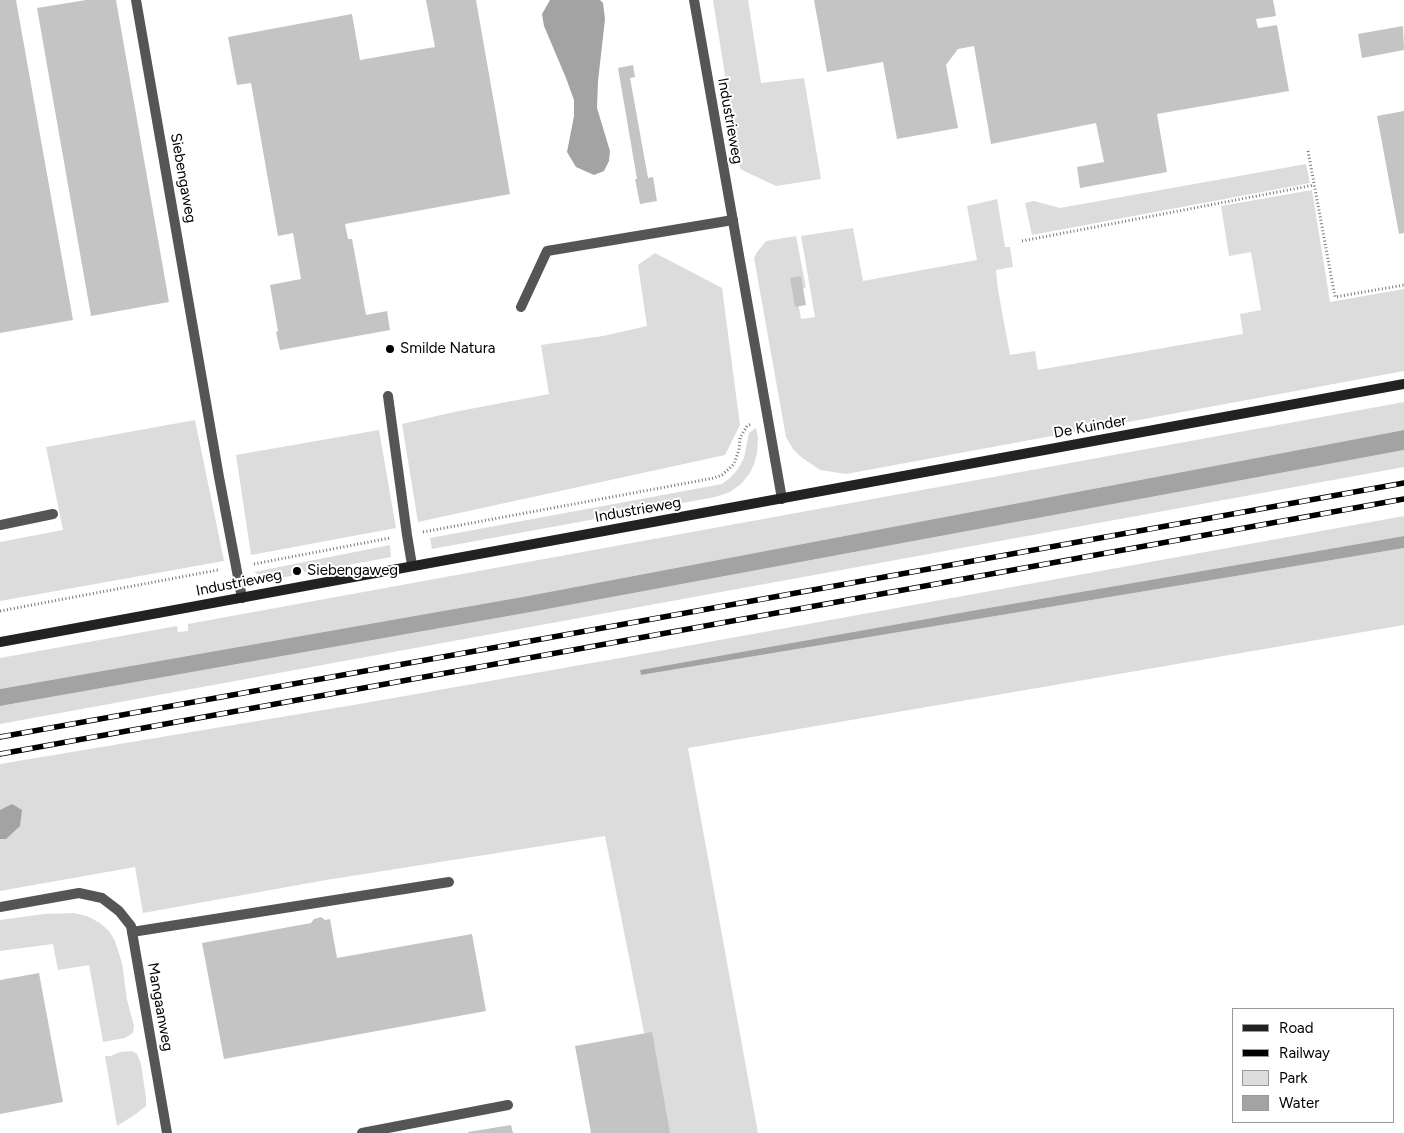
<!DOCTYPE html>
<html>
<head>
<meta charset="utf-8">
<style>
  body { margin:0 }
  #map { position:relative; width:1404px; height:1133px; overflow:hidden; background:#fff; font-family:Figtree,sans-serif }
  canvas { display:block }
  .legend { position:absolute; left:1232px; top:1008px; width:162px; height:115px; box-sizing:border-box; background:#fff; border:1px solid #999; margin:0; padding:6px 9px; list-style:none; font-size:15px; color:#000 }
  .legend li { display:flex; align-items:center; gap:10px; height:25px }
  .legend b { width:25px; border:1px solid #999 }
</style>
</head>
<body>
<div id="map">
<canvas width="1404" height="1133"></canvas>
<ul class="legend">
<li><b style="height:6px;background:#222"></b>Road</li>
<li><b style="height:6px;background:#000"></b>Railway</li>
<li><b style="height:14px;background:#dcdcdc"></b>Park</li>
<li><b style="height:14px;background:#a3a3a3"></b>Water</li>
</ul>
</div>
<script>
const ctx = document.querySelector('canvas').getContext('2d');
ctx.lineJoin = 'round';
function fill(path, color) { ctx.fillStyle = color; ctx.fill(path, 'evenodd'); }
const toPath = rows => new Path2D(rows.map(r => 'M' + r).join(''));
function strokePath(path, color, width, dash) { ctx.strokeStyle = color; ctx.lineWidth = width; ctx.lineCap = dash ? 'butt' : 'round'; ctx.setLineDash(dash || []); ctx.stroke(path); }
function write(font, color, halo, rows, align = 'center') {
  ctx.font = font + ' Figtree,sans-serif'; ctx.lineWidth = 4; ctx.setLineDash([]); ctx.textBaseline = 'middle'; ctx.strokeStyle = halo; ctx.fillStyle = color; for (const [text, x, y, turn = 0] of rows) {
    ctx.save(); ctx.translate(x, y); ctx.rotate((+turn || 0) * Math.PI / 180); ctx.textAlign = isNaN(turn) ? turn : align; if (halo) ctx.strokeText(text, 0, 0); ctx.fillText(text, 0, 0); ctx.restore();
  }
}
fill(toPath([
  [713,0,748,0,761,83,804,78,821,179,776,186,740,169],
  [1306,164,1310,183,1032,235,1025,203,1034,201,1060,208],
  [1312,190,1330,302,1404,289,1404,371,846,474,820,470,801,457,793,449,786,437,754,258,757,252,766,241,796,236,806,288,796,289,801,319,815,317,801,236,853,228,863,281,977,260,967,206,997,199,1005,247,1010,247,1013,267,996,270,998,290,1010,355,1035,351,1038,370,1243,334,1240,314,1261,310,1251,252,1229,256,1221,206],
  [655,253,722,288,740,425,725,455,418,522,402,424,454,412,549,394,541,345,603,336,647,326,638,265],
  [1404,402,1404,430,528,596,0,689,0,658,177,626,178,632,188,631,188,624],
  [195,420,224,561,0,601,0,542,63,530,46,447],
  [756,428,758,438,757,454,754,464,750,473,741,484,730,492,715,497,432,549,430,538,722,484,730,478,738,469,744,458,749,433],
  [379,430,396,528,251,555,236,455],
  [1404,450,1404,467,0,724,0,706,531,612],
  [1404,516,1404,536,971,611,640,670,641,675,1404,548,1404,625,688,748,758,1133,664,1133,605,836,326,880,143,913,135,867,0,891,0,764,365,703,637,655],
  [390,545,391,557,305,573,302,568,291,571,292,576,266,580,254,572],
  [74,913,87,916,100,923,109,931,115,941,122,963,127,1000,134,1026,133,1033,125,1038,103,1042,89,965,58,970,53,944,0,951,0,920,44,914],
  [132,1051,137,1054,141,1064,146,1098,146,1106,136,1114,117,1126,105,1056,111,1056,120,1052]
]), '#dcdcdc');
fill(toPath([
  [550,0,600,0,603,3,605,19,598,81,597,108,610,151,609,161,604,171,594,175,576,167,567,152,574,116,574,100,566,78,544,26,542,14],
  [1404,430,1404,450,531,612,0,706,0,689,528,596],
  [1404,536,1404,548,641,675,640,670,971,611],
  [12,804,22,810,20,826,6,839,0,839,0,810]
]), '#a3a3a3');
fill(toPath([
  [0,0,16,0,73,320,0,333],
  [86,0,116,0,169,302,91,316,37,8],
  [426,0,476,0,510,194,345,224,348,239,352,239,366,315,387,311,390,330,280,350,276,332,278,331,270,285,301,279,293,233,278,236,251,83,237,85,228,37,352,14,360,60,435,47],
  [814,0,1273,0,1276,16,1256,19,1258,28,1277,25,1289,91,1157,114,1167,172,1080,188,1077,167,1104,162,1096,123,991,144,974,46,958,49,946,65,958,128,897,139,883,62,827,72],
  [1403,26,1404,50,1362,58,1358,34],
  [633,65,635,77,630,78,648,178,653,177,657,201,640,204,635,179,637,179,618,68],
  [1404,111,1404,233,1399,234,1377,116],
  [801,276,806,305,795,307,790,278],
  [321,917,325,920,330,919,337,958,472,934,486,1011,224,1059,202,943,311,923,314,919],
  [39,973,63,1102,0,1114,0,980],
  [652,1032,670,1133,591,1133,575,1046],
  [511,1125,513,1133,468,1133,468,1132]
]), '#c4c4c4');
strokePath(toPath([
  [1308,151,1335,297,1404,285],
  [1022,241,1314,185],
  [423,532,714,478,722,475,734,464,739,450,740,438,747,426,751,424],
  [254,564,390,538],
  [0,611,218,570]
]), '#777', 3, [1, 2.5]);
strokePath(toPath([
  [521,307,547,251,733,220],
  [388,396,407,535,412,565],
  [0,525,53,514],
  [132,932,449,882],
  [362,1133,508,1105]
]), '#555', 10);
strokePath(toPath([
  [136,0,219,477,242,598],
  [694,0,782,499],
  [0,907,79,893,102,898,119,911,131,926,167,1133]
]), '#555', 10);
strokePath(toPath([
  [0,642,1404,384]
]), '#222', 10);
const rail = toPath([
  [0,737,1404,483],
  [0,754,1404,499]
]);
strokePath(rail, '#000', 5.5);
strokePath(rail, '#fff', 4, [11]);
for (const [x, y, r, color] of [
  [390,349,5,"#000"],
  [297,571,5,"#000"]
]) { const dot = new Path2D(); dot.arc(x, y, r, 0, 2 * Math.PI); ctx.fillStyle = color; ctx.fill(dot); strokePath(dot, '#fff', 2); }
write('15px', '#000', '#fff', [
  ["Industrieweg",730,121,80],
  ["Siebengaweg",183,178,80],
  ["De Kuinder",1090,427,-10],
  ["Industrieweg",638,510,-10],
  ["Industrieweg",239,583,-11],
  ["Mangaanweg",160,1007,80]
]);
write('15px', '#000', '#fff', [
  ["Smilde Natura",400,349],
  ["Siebengaweg",307,571]
], 'left');
</script>
</body>
</html>
